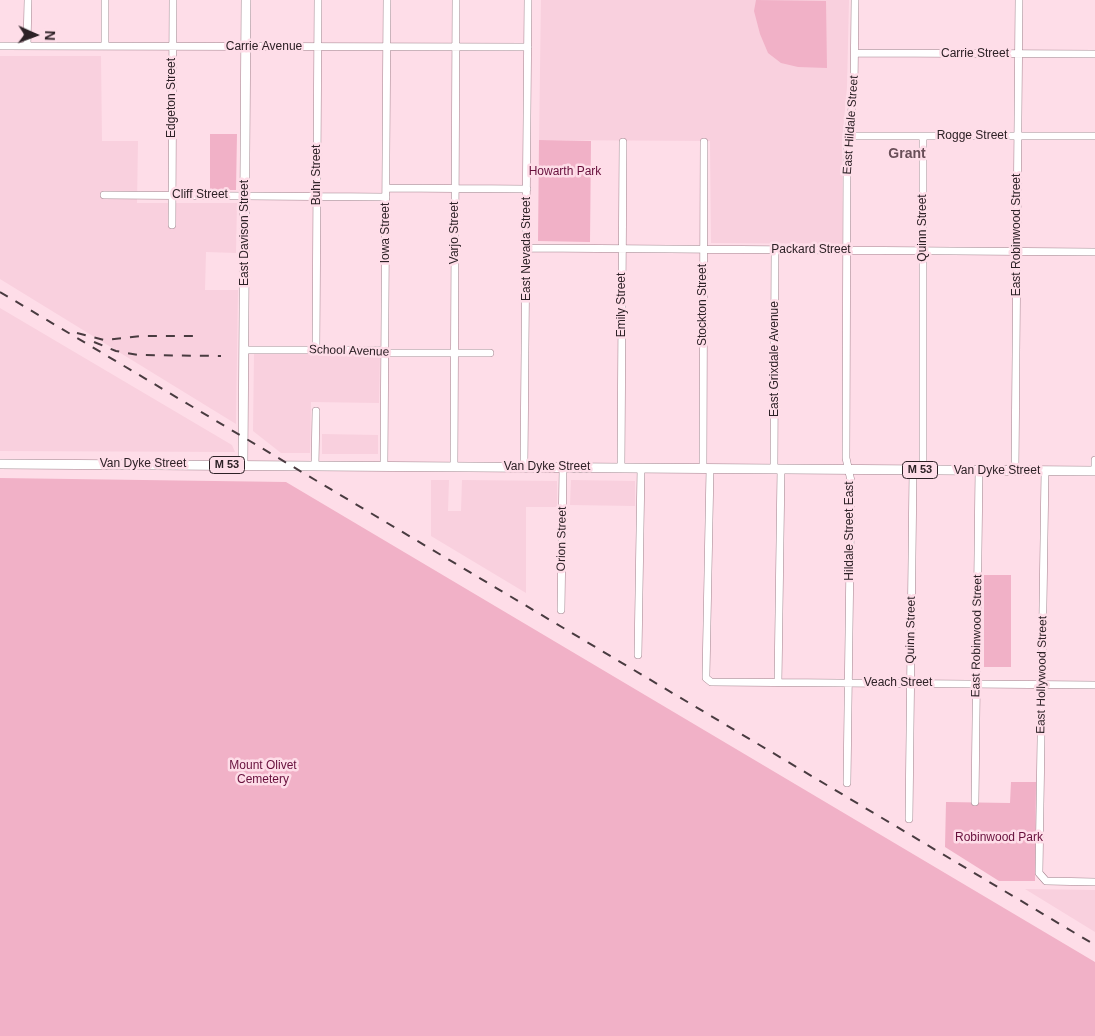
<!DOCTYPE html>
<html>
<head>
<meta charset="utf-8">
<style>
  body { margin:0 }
  #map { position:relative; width:1095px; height:1036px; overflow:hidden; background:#fedde8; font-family:Helvetica,sans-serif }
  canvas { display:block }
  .north { position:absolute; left:10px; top:10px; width:50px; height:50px; -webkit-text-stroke:4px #fedde8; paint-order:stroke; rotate:92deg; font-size:14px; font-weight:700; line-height:20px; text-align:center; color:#2d2126 }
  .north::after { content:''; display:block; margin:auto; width:18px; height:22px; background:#2d2126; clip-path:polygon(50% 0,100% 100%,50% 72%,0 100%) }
</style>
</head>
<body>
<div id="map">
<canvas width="1095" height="1036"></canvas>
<div class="north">N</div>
</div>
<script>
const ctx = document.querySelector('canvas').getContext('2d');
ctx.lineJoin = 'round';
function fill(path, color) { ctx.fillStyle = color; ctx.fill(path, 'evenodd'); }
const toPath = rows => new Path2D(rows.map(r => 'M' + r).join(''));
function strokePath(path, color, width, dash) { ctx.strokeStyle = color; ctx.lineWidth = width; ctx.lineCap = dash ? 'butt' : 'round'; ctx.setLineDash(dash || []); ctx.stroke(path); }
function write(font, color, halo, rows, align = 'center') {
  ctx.font = font + ' Helvetica,sans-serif'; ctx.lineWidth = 5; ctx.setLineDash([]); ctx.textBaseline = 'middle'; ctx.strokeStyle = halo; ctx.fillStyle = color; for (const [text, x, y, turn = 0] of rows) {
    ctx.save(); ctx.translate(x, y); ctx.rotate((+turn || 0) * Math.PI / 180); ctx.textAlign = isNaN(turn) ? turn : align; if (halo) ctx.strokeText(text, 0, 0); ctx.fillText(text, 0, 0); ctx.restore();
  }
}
fill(toPath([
  [541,0,849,0,847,87,842,143,842,244,711,243,710,141,539,140],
  [0,56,101,56,102,141,138,141,137,203,237,203,236,253,206,252,205,290,238,290,236,424,0,279],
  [0,308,232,445,235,452,0,451],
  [254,354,380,354,379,403,311,402,310,453,281,453,253,431],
  [322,434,378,435,378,454,322,454],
  [431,480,449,480,448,511,461,511,462,480,557,481,557,507,526,507,526,593,431,536],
  [571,480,635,481,635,506,570,505],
  [1025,889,1095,890,1095,932]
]), '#f9d0de');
fill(toPath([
  [756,0,826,1,827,68,798,67,781,63,768,53,760,34,754,11],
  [210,134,237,134,236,190,210,190],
  [539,140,591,141,590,242,538,241],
  [0,478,286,482,1095,962,1095,1036,0,1036],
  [984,575,1011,575,1011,667,984,667],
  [1011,782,1036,782,1035,881,999,881,945,847,946,802,1010,803]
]), '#f1b1c7');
const minor = toPath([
  [0,46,528,47],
  [27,46,28,0],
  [105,46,105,0],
  [855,53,1095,54],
  [848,136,1095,136],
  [386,188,527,189],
  [104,195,386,197],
  [172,225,173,0],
  [527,248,1095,252],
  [244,350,380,350,390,353,490,353],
  [316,350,318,0],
  [315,466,316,411],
  [384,466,387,0],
  [454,467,456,0],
  [524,467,528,0],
  [621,468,623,142],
  [703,469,704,142],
  [710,469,706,675,706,678,711,682,1095,685],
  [774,469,775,249],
  [923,470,923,136],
  [1015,471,1019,0],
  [1045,471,1039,873,1046,881,1095,882],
  [1095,471,1095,460],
  [561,610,563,468],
  [638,655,641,468],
  [778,683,781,469],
  [847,783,851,481,846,458,847,143,854,94,855,0],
  [975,802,979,470],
  [909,819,913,470]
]);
const major = toPath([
  [0,464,1095,471],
  [243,465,246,0]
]);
strokePath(minor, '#a1838d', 8);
strokePath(major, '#a1838d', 10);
strokePath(minor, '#fff', 7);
strokePath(major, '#fff', 9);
strokePath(toPath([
  [0,292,1095,945],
  [77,333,104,340,142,336,198,336],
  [94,342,116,351,138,355,221,356]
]), '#493b40', 2, [9, 9]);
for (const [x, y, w] of [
  [227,465,35],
  [920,470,35]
]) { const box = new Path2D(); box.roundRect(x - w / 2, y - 8.5, w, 17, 4); ctx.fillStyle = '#fedde8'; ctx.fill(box); strokePath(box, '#2d2126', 1); }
write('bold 11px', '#2d2126', null, [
  ["M 53",227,465],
  ["M 53",920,470]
]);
write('12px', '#2d2126', '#fedde8', [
  ["Carrie Avenue",264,47],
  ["Carrie Street",975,54],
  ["Edgeton Street",172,98,-90],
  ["East Hildale Street",851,125,-86],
  ["Rogge Street",972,136],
  ["Buhr Street",317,175,-90],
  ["Cliff Street",200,195],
  ["Quinn Street",923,228,-90],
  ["East Davison Street",245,233,-90],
  ["Iowa Street",386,233,-90],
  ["Varjo Street",455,233,-90],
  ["East Robinwood Street",1017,235,-90],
  ["East Nevada Street",527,249,-90],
  ["Packard Street",811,250],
  ["Emily Street",622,305,-90],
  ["Stockton Street",703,305,-90],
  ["School Avenue",349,351,2],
  ["East Grixdale Avenue",775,359,-90],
  ["Van Dyke Street",143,464],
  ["Van Dyke Street",547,467],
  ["Van Dyke Street",997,471],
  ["Hildale Street East",850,531,-90],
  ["Orion Street",562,539,-89],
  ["Quinn Street",911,630,-89],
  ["East Robinwood Street",977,636,-89],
  ["East Hollywood Street",1042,675,-89],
  ["Veach Street",898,683]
]);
write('12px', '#67103c', '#fedde8', [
  ["Howarth Park",565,172],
  ["Mount Olivet",263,766],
  ["Cemetery",263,780],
  ["Robinwood Park",999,838]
]);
write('bold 14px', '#694e58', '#fedde8', [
  ["Grant",907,154]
]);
</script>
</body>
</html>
